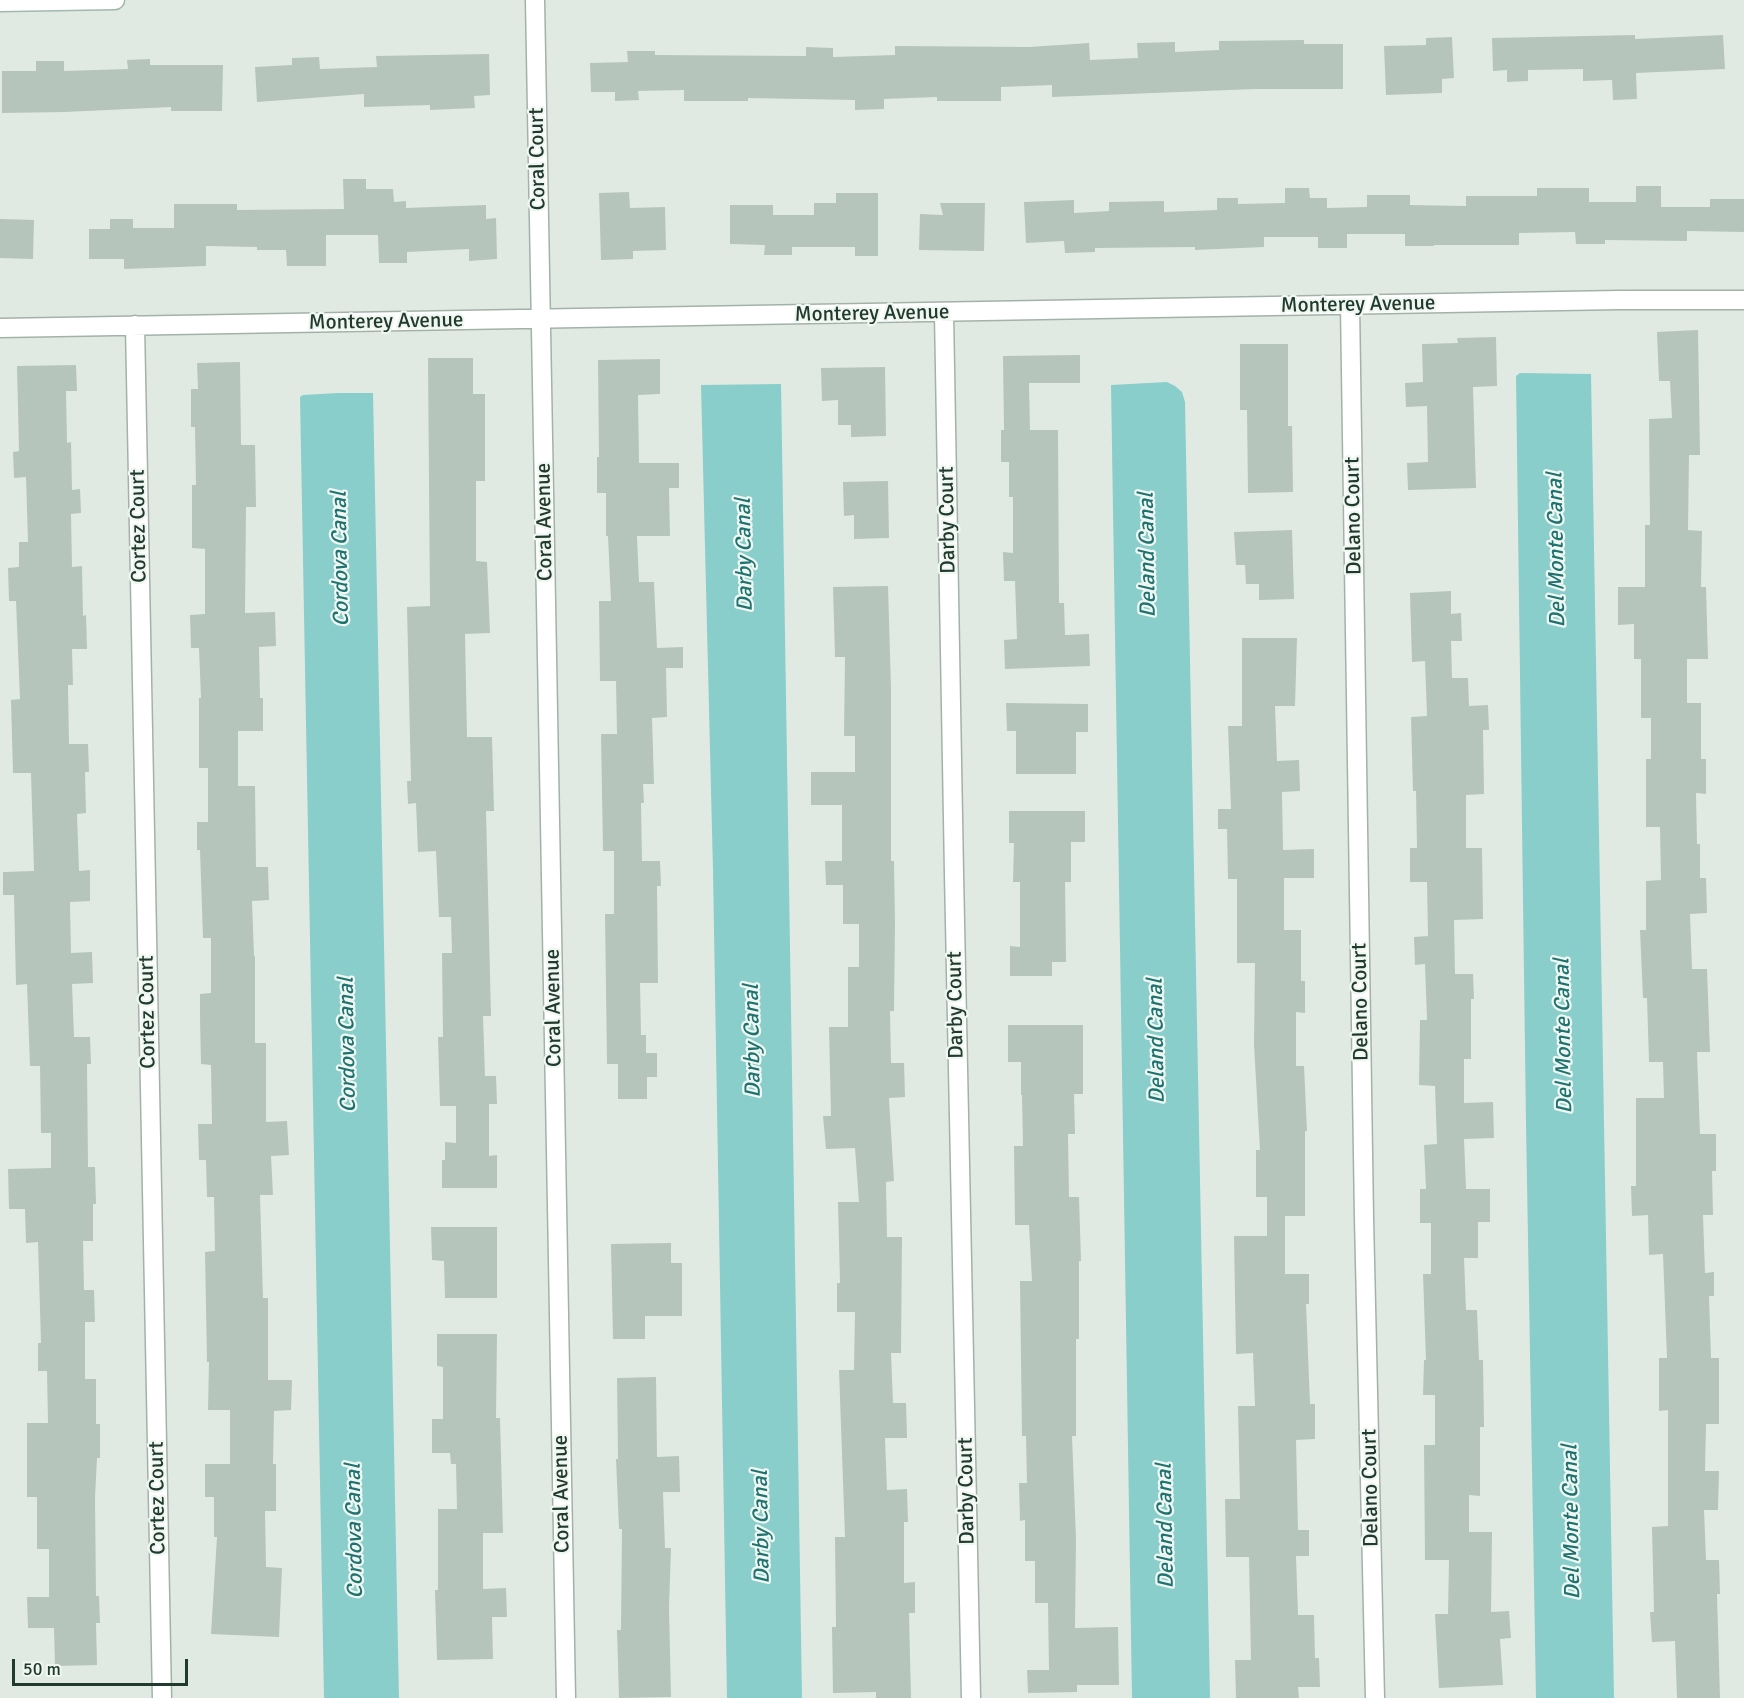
<!DOCTYPE html>
<html>
<head>
<meta charset="utf-8">
<style>
  body { margin:0 }
  #map { position:relative; width:1744px; height:1698px; overflow:hidden; background:#e0eae3; font-family:Signika,sans-serif }
  canvas { display:block }
  .scale { position:absolute; left:12px; top:1659px; width:176px; height:27px; box-sizing:border-box; border:3px solid #213a2e; border-top:0; padding-left:8px; font-size:18px; line-height:21px; white-space:nowrap; color:#213a2e; -webkit-text-stroke:4px #f0f7f2; paint-order:stroke }
</style>
</head>
<body>
<div id="map">
<canvas width="1744" height="1698"></canvas>
<div class="scale">50 m</div>
</div>
<script>
const ctx = document.querySelector('canvas').getContext('2d');
ctx.lineJoin = 'round';
function fill(path, color) { ctx.fillStyle = color; ctx.fill(path, 'evenodd'); }
const toPath = rows => new Path2D(rows.map(r => 'M' + r).join(''));
function strokePath(path, color, width, dash) { ctx.strokeStyle = color; ctx.lineWidth = width; ctx.lineCap = dash ? 'butt' : 'round'; ctx.setLineDash(dash || []); ctx.stroke(path); }
function write(font, color, halo, rows, align = 'center') {
  ctx.font = font + ' Signika,sans-serif'; ctx.lineWidth = 4.5; ctx.setLineDash([]); ctx.textBaseline = 'middle'; ctx.strokeStyle = halo; ctx.fillStyle = color; for (const [text, x, y, turn = 0] of rows) {
    ctx.save(); ctx.translate(x, y); ctx.rotate((+turn || 0) * Math.PI / 180); ctx.textAlign = isNaN(turn) ? turn : align; if (halo) ctx.strokeText(text, 0, 0); ctx.fillText(text, 0, 0); ctx.restore();
  }
}
fill(toPath([
  [1520,373,1591,374,1614,1698,1536,1698,1526,1124,1516,376],
  [1167,382,1175,386,1182,392,1185,402,1210,1698,1132,1698,1111,385],
  [781,384,802,1698,727,1698,713,871,701,385],
  [338,393,373,393,399,1698,324,1698,300,397,303,395]
]), '#89cecb');
fill(toPath([
  [1635,35,1635,39,1723,35,1725,69,1636,73,1637,99,1613,100,1612,80,1583,81,1583,69,1528,70,1528,81,1507,82,1507,70,1493,71,1492,38],
  [1452,37,1454,78,1442,79,1442,93,1386,95,1384,46,1426,45,1426,38],
  [1304,40,1304,44,1343,44,1343,89,1255,89,1052,97,1052,85,1001,87,1001,101,937,101,937,97,884,99,884,109,855,110,855,100,748,98,748,101,684,101,684,90,638,91,639,100,615,101,615,92,591,92,590,63,628,62,627,51,655,51,655,55,806,56,806,47,833,48,833,57,895,55,895,46,1029,47,1089,43,1090,60,1138,58,1137,43,1175,42,1175,52,1219,50,1219,41],
  [489,54,490,95,474,96,475,108,430,110,430,105,364,107,364,94,257,102,255,67,292,65,292,58,319,57,320,69,377,67,376,56],
  [150,59,150,65,223,65,222,111,171,111,171,107,65,112,2,113,2,71,36,71,36,61,64,61,64,71,128,69,127,60],
  [343,179,366,179,366,189,393,189,394,202,406,201,406,208,486,205,486,219,496,218,497,259,469,261,469,249,407,252,407,263,379,263,378,235,326,235,326,266,287,266,286,250,257,250,257,247,206,246,206,266,124,269,124,259,89,259,89,229,110,229,110,219,133,219,133,228,174,228,174,204,237,204,237,210,344,209],
  [1636,186,1661,186,1661,207,1710,207,1710,199,1744,199,1744,232,1687,231,1687,241,1605,240,1605,244,1576,244,1575,232,1519,233,1519,245,1434,245,1434,246,1405,246,1405,234,1347,234,1347,248,1318,248,1318,237,1264,237,1264,247,1195,250,1195,247,1095,248,1095,252,1065,253,1064,241,1026,243,1024,202,1074,200,1074,213,1109,211,1109,202,1164,201,1164,212,1217,210,1217,198,1238,198,1238,204,1285,203,1285,188,1309,188,1310,198,1327,198,1327,208,1367,207,1367,195,1410,195,1410,205,1466,206,1466,196,1537,196,1537,188,1589,188,1589,202,1636,202],
  [629,192,630,208,665,207,666,250,633,251,633,259,601,260,599,193],
  [836,193,878,193,878,256,855,256,855,247,792,247,792,255,764,255,765,245,730,244,730,205,773,205,773,215,814,215,814,203,836,203],
  [940,203,985,203,984,251,919,250,920,214,943,215],
  [0,219,34,220,33,259,0,258],
  [1698,330,1700,455,1689,455,1688,530,1702,531,1701,587,1706,587,1708,659,1687,659,1687,703,1701,703,1701,759,1706,759,1706,794,1696,793,1697,844,1700,844,1700,878,1706,878,1707,913,1690,914,1692,969,1707,969,1709,1024,1710,1052,1697,1052,1700,1134,1716,1134,1716,1171,1712,1171,1713,1215,1703,1215,1705,1273,1714,1272,1714,1296,1709,1296,1711,1358,1719,1358,1719,1424,1706,1424,1705,1471,1719,1471,1718,1510,1704,1510,1706,1560,1719,1560,1720,1594,1717,1594,1720,1698,1677,1698,1675,1641,1652,1642,1650,1612,1654,1612,1652,1527,1668,1526,1668,1410,1659,1411,1659,1358,1667,1358,1663,1254,1649,1255,1648,1215,1632,1216,1631,1186,1636,1186,1636,1098,1664,1098,1663,1062,1649,1062,1647,998,1643,998,1640,930,1646,930,1646,881,1661,880,1660,827,1646,827,1646,759,1651,759,1651,718,1641,718,1641,659,1634,659,1634,624,1618,625,1618,587,1645,587,1645,525,1650,525,1649,419,1672,418,1670,381,1659,381,1657,332],
  [1496,337,1497,386,1473,387,1476,488,1408,490,1407,463,1428,462,1427,406,1406,407,1405,383,1423,382,1422,344,1458,343,1457,338],
  [1240,344,1288,344,1288,426,1292,426,1293,492,1248,493,1247,410,1240,410],
  [1080,355,1080,383,1029,383,1030,430,1058,430,1059,603,1064,603,1065,635,1089,634,1090,666,1005,669,1004,640,1017,639,1015,581,1004,581,1003,552,1013,553,1013,497,1009,497,1009,462,1001,462,1001,430,1004,430,1003,356],
  [428,358,473,358,473,394,485,394,485,481,476,481,476,561,487,562,490,633,465,634,467,737,492,737,494,811,486,811,491,1016,483,1016,485,1076,496,1076,497,1104,489,1104,489,1156,497,1155,497,1188,442,1188,442,1160,445,1160,445,1142,456,1143,456,1106,440,1106,438,1037,443,1037,442,953,452,953,451,917,439,917,436,851,418,852,416,803,408,804,407,781,411,781,407,607,430,606],
  [660,359,660,394,638,395,639,463,679,463,679,488,669,488,670,536,637,536,639,582,654,582,657,648,683,647,683,668,666,668,667,717,652,718,654,784,643,784,644,803,641,803,642,861,660,861,661,886,657,886,658,983,640,983,641,1035,646,1035,646,1053,657,1053,657,1077,647,1077,647,1099,618,1099,618,1064,607,1064,605,914,614,914,614,851,603,851,601,734,617,734,616,681,600,681,599,601,611,601,608,536,606,536,606,493,597,493,597,457,599,457,598,360],
  [240,362,241,445,255,445,256,507,246,507,245,613,275,612,276,646,259,647,260,698,263,698,263,731,238,731,238,786,255,786,256,867,268,867,269,900,252,901,254,956,255,956,255,1043,266,1043,266,1122,287,1121,289,1155,271,1156,273,1195,260,1195,263,1298,268,1298,268,1380,292,1380,291,1410,274,1411,273,1464,276,1464,276,1511,265,1511,266,1567,282,1568,279,1637,211,1634,217,1537,214,1537,214,1497,205,1497,205,1464,230,1464,230,1410,208,1410,209,1362,207,1362,205,1252,215,1251,214,1197,207,1197,206,1160,199,1160,198,1124,212,1124,211,1065,201,1064,200,1018,200,994,211,993,211,938,203,938,200,850,197,850,197,822,208,822,208,768,199,768,199,698,201,698,199,648,191,648,190,615,205,614,205,549,192,548,192,485,196,485,195,427,191,427,191,389,198,389,197,363],
  [76,365,77,391,66,391,67,443,71,442,72,490,80,489,81,513,71,514,72,567,82,566,83,616,86,615,87,649,72,649,73,685,68,685,69,744,88,744,89,772,85,772,86,813,77,814,79,871,90,870,90,901,70,902,71,953,92,952,93,983,72,984,74,1037,90,1037,91,1064,87,1064,88,1167,95,1167,96,1204,93,1204,93,1241,83,1241,84,1290,94,1290,95,1322,85,1322,85,1379,96,1379,96,1424,100,1424,100,1458,97,1458,95,1498,96,1596,99,1596,100,1623,96,1623,97,1665,55,1666,54,1628,28,1628,27,1597,49,1597,49,1549,37,1549,37,1497,27,1497,27,1423,48,1423,47,1371,38,1371,38,1343,41,1343,38,1242,26,1243,25,1209,9,1209,8,1169,51,1168,51,1133,41,1133,40,1066,30,1066,27,984,16,985,14,895,3,895,3,872,34,871,31,773,13,773,11,700,20,699,16,601,9,601,8,568,19,567,19,542,28,542,26,477,14,478,13,452,19,451,17,366],
  [885,367,886,436,851,437,851,425,838,425,838,400,822,401,821,368],
  [888,481,889,538,854,539,854,515,844,516,843,482],
  [1292,530,1294,599,1259,600,1259,584,1246,584,1245,565,1236,565,1234,532],
  [888,586,891,689,891,861,894,861,895,924,894,1011,890,1011,891,1063,904,1063,905,1097,889,1098,894,1181,886,1182,887,1237,902,1237,901,1353,891,1353,893,1403,906,1403,907,1438,885,1438,887,1490,907,1489,908,1522,904,1522,904,1583,915,1582,915,1613,909,1613,911,1698,876,1698,876,1692,833,1693,832,1627,836,1627,835,1537,845,1537,839,1370,854,1370,855,1312,837,1312,837,1283,840,1283,838,1202,859,1202,855,1148,826,1149,823,1116,831,1116,829,1027,848,1027,848,967,859,967,859,924,843,924,843,885,826,885,825,861,842,861,842,805,811,805,811,772,855,772,855,736,844,736,845,657,835,657,833,587],
  [1451,591,1451,614,1461,613,1462,641,1451,641,1452,678,1468,678,1469,706,1488,705,1489,730,1483,730,1484,794,1466,795,1466,848,1482,848,1483,919,1454,920,1455,974,1473,974,1474,999,1471,999,1471,1059,1464,1059,1464,1103,1493,1102,1494,1138,1464,1139,1466,1189,1490,1189,1490,1222,1478,1222,1478,1258,1464,1258,1466,1310,1477,1310,1479,1360,1483,1360,1484,1427,1480,1427,1480,1496,1469,1495,1469,1532,1492,1532,1491,1612,1509,1611,1511,1638,1500,1639,1503,1685,1439,1688,1435,1614,1448,1614,1449,1560,1425,1560,1424,1445,1435,1445,1435,1395,1423,1395,1424,1360,1426,1360,1423,1274,1431,1274,1431,1223,1420,1223,1420,1189,1426,1189,1424,1145,1437,1144,1435,1086,1419,1085,1420,1020,1427,1020,1425,964,1415,965,1414,937,1428,936,1427,882,1410,882,1410,848,1417,848,1416,791,1413,791,1411,717,1427,716,1425,661,1412,662,1410,593],
  [1242,638,1297,638,1295,706,1275,706,1277,761,1299,760,1300,791,1282,792,1283,850,1314,849,1314,878,1284,878,1284,930,1301,930,1301,981,1305,981,1305,1013,1296,1012,1296,1066,1304,1066,1307,1131,1305,1131,1305,1216,1285,1216,1285,1274,1309,1274,1309,1304,1306,1304,1310,1404,1315,1404,1315,1439,1296,1440,1298,1530,1309,1530,1309,1556,1296,1556,1298,1615,1314,1615,1315,1658,1319,1658,1320,1687,1298,1687,1299,1698,1236,1698,1235,1660,1251,1660,1249,1557,1226,1557,1225,1499,1240,1499,1238,1406,1255,1406,1253,1353,1236,1354,1234,1236,1267,1236,1267,1197,1256,1197,1256,1150,1260,1150,1254,1045,1255,963,1237,963,1237,879,1228,879,1227,829,1218,829,1218,809,1231,809,1228,726,1242,726],
  [1006,703,1088,704,1088,732,1076,732,1076,774,1016,774,1016,731,1007,731],
  [1009,811,1085,811,1085,842,1071,842,1071,882,1065,882,1066,962,1052,962,1052,976,1010,976,1010,946,1020,947,1020,882,1013,882,1014,843,1009,843],
  [1008,1025,1083,1025,1083,1094,1074,1094,1075,1134,1068,1134,1069,1197,1079,1197,1081,1261,1079,1261,1079,1339,1076,1339,1076,1436,1072,1436,1076,1539,1075,1628,1118,1627,1119,1685,1077,1685,1077,1692,1028,1693,1027,1670,1049,1670,1048,1603,1035,1603,1035,1561,1025,1561,1025,1520,1020,1521,1019,1483,1027,1483,1026,1436,1022,1436,1020,1281,1032,1281,1029,1225,1015,1225,1014,1146,1023,1146,1022,1095,1021,1095,1021,1062,1008,1062],
  [431,1227,497,1227,497,1298,445,1298,444,1261,432,1260],
  [671,1243,671,1263,682,1263,682,1316,645,1316,645,1339,613,1339,611,1244],
  [437,1334,497,1334,496,1418,500,1418,503,1533,483,1533,483,1589,506,1588,507,1617,492,1617,493,1659,437,1660,435,1590,438,1590,438,1509,457,1509,456,1464,451,1464,450,1453,432,1453,432,1419,443,1419,443,1367,437,1366],
  [656,1377,657,1457,679,1456,680,1492,663,1492,665,1548,671,1548,669,1608,671,1697,619,1698,617,1630,621,1630,622,1529,619,1529,616,1459,618,1459,617,1378]
]), '#b5c5bc');
const street = toPath([
  [535,0,566,1698],
  [1350,305,1364,1218,1375,1698],
  [944,313,954,874,971,1698],
  [135,325,162,1698],
  [0,328,1619,300,1744,300]
]);
const secondary = toPath([
  [0,2,115,0]
]);
strokePath(street, '#a3b2a9', 21);
strokePath(secondary, '#a1b8ac', 21);
strokePath(street, '#fff', 18);
strokePath(secondary, '#fff', 18);
write('21px', '#213a2e', '#f0f7f2', [
  ["Coral Court",538,159,-91],
  ["Monterey Avenue",1358,305,-1],
  ["Monterey Avenue",872,314,-1],
  ["Monterey Avenue",386,322,-1],
  ["Delano Court",1354,516,-91],
  ["Darby Court",948,520,-91],
  ["Coral Avenue",545,522,-91],
  ["Cortez Court",139,526,-91],
  ["Delano Court",1361,1002,-91],
  ["Darby Court",956,1005,-91],
  ["Coral Avenue",554,1008,-91],
  ["Cortez Court",148,1012,-91],
  ["Delano Court",1371,1488,-91],
  ["Darby Court",967,1491,-91],
  ["Coral Avenue",562,1494,-91],
  ["Cortez Court",158,1498,-91]
]);
write('italic 22px', '#1e7371', '#f0f7f2', [
  ["Del Monte Canal",1557,550,-91],
  ["Darby Canal",745,555,-91],
  ["Deland Canal",1148,555,-91],
  ["Cordova Canal",341,559,-91],
  ["Del Monte Canal",1564,1036,-91],
  ["Darby Canal",753,1041,-91],
  ["Deland Canal",1157,1041,-91],
  ["Cordova Canal",348,1045,-91],
  ["Del Monte Canal",1572,1522,-91],
  ["Deland Canal",1166,1526,-91],
  ["Darby Canal",762,1527,-91],
  ["Cordova Canal",355,1531,-91]
]);
</script>
</body>
</html>
